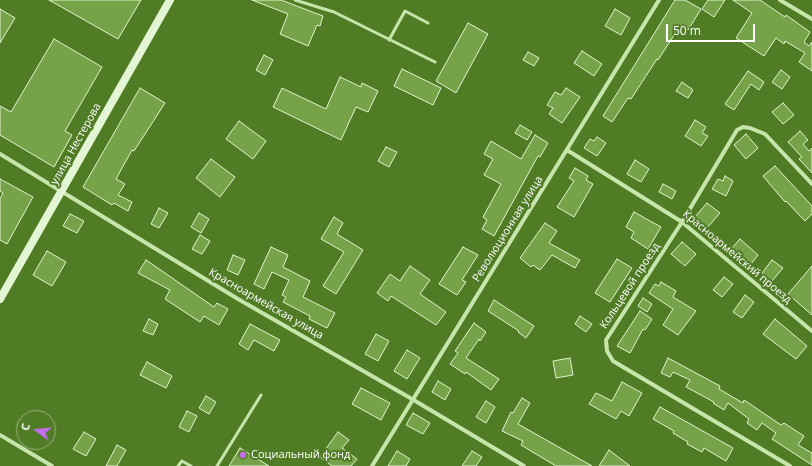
<!DOCTYPE html>
<html>
<head>
<meta charset="utf-8">
<style>
  body { margin:0 }
  #map { position:relative; width:812px; height:466px; overflow:hidden; background:#507c25; font-family:"Open Sans",sans-serif }
  canvas { display:block }
  .north { position:absolute; left:16px; top:410px; width:40px; height:40px; box-sizing:border-box; background:#507c25; border:1px solid #96b07c; border-radius:50%; rotate:286deg; font-size:11px; font-weight:700; line-height:16px; text-align:center; color:#fff }
  .north::after { content:''; display:block; margin:auto; width:14px; height:18px; background:#c26eee; clip-path:polygon(50% 0,100% 100%,50% 72%,0 100%) }
  .scale { position:absolute; left:666px; top:24px; width:89px; height:18px; box-sizing:border-box; border:2px solid #fff; border-top:0; padding-left:5px; font-size:12px; line-height:14px; white-space:nowrap; color:#fff; -webkit-text-stroke:3px #507c25; paint-order:stroke }
</style>
</head>
<body>
<div id="map">
<canvas width="812" height="466"></canvas>
<div class="north">С</div>
<div class="scale">50 m</div>
</div>
<script>
const ctx = document.querySelector('canvas').getContext('2d');
ctx.lineJoin = 'round';
function fill(path, color) { ctx.fillStyle = color; ctx.fill(path, 'evenodd'); }
const toPath = rows => new Path2D(rows.map(r => 'M' + r).join(''));
function strokePath(path, color, width, dash) { ctx.strokeStyle = color; ctx.lineWidth = width; ctx.lineCap = dash ? 'butt' : 'round'; ctx.setLineDash(dash || []); ctx.stroke(path); }
function write(font, color, halo, rows, align = 'center') {
  ctx.font = font + ' "Open Sans",sans-serif'; ctx.lineWidth = 4; ctx.setLineDash([]); ctx.textBaseline = 'middle'; ctx.strokeStyle = halo; ctx.fillStyle = color; for (const [text, x, y, turn = 0] of rows) {
    ctx.save(); ctx.translate(x, y); ctx.rotate((+turn || 0) * Math.PI / 180); ctx.textAlign = isNaN(turn) ? turn : align; if (halo) ctx.strokeText(text, 0, 0); ctx.fillText(text, 0, 0); ctx.restore();
  }
}
const building = toPath([
  [49,0,141,0,118,39,49,0],
  [252,0,281,0,323,16,320,26,317,25,308,46,280,34,288,14,252,0],
  [675,0,685,0,701,9,688,30,680,26,658,60,657,59,631,99,628,98,612,122,603,116,675,0],
  [708,0,725,0,714,17,702,9,708,0],
  [733,0,760,0,785,17,786,15,810,32,804,42,809,46,812,42,812,71,799,62,805,53,785,41,784,44,776,38,764,56,736,38,752,13,733,0],
  [0,9,15,18,0,43,0,9],
  [615,9,630,18,621,35,605,26,615,9],
  [468,23,488,34,456,93,436,81,468,23],
  [54,39,102,67,65,131,72,135,54,167,0,135,0,106,11,112,54,39],
  [582,51,602,64,594,76,574,63,582,51],
  [528,52,539,58,534,66,523,60,528,52],
  [264,55,273,60,265,75,256,70,264,55],
  [402,69,441,88,433,105,394,86,402,69],
  [781,70,790,77,782,89,772,82,781,70],
  [748,71,764,82,759,90,751,84,734,110,725,104,748,71],
  [340,77,361,87,362,83,378,91,368,112,356,107,341,140,273,107,282,88,326,109,340,77],
  [682,82,693,90,688,98,676,91,682,82],
  [140,88,165,103,134,151,132,150,116,179,125,184,118,195,132,202,128,211,114,203,112,205,83,187,140,88],
  [566,88,580,97,562,123,549,114,553,108,547,105,555,92,561,95,566,88],
  [783,103,794,115,783,124,772,112,783,103],
  [695,120,706,127,702,133,708,136,701,146,685,136,695,120],
  [239,121,266,141,253,159,226,139,239,121],
  [520,125,532,132,527,140,515,133,520,125],
  [800,131,808,140,803,144,809,151,812,148,812,173,799,159,802,157,788,142,800,131],
  [746,134,758,148,746,159,734,145,746,134],
  [535,135,548,143,540,157,538,156,494,236,482,229,487,220,483,217,501,184,484,175,493,159,484,154,491,141,521,159,535,135],
  [597,137,606,143,597,156,584,148,590,139,594,141,597,137],
  [386,147,397,152,389,167,378,161,386,147],
  [211,159,235,177,220,197,196,178,211,159],
  [635,160,649,169,641,182,627,174,635,160],
  [775,166,812,206,812,214,805,221,786,201,785,202,763,176,775,166],
  [575,168,588,176,586,180,593,184,574,217,557,207,574,181,569,178,575,168],
  [725,176,733,181,726,196,712,189,718,179,723,181,725,176],
  [0,179,33,197,7,244,0,240,0,199,3,193,0,191,0,179],
  [663,184,676,191,672,199,659,192,663,184],
  [707,203,720,213,707,228,694,218,707,203],
  [159,208,168,213,159,228,151,224,159,208],
  [634,212,661,227,648,249,631,238,634,232,626,227,634,212],
  [199,213,209,219,201,233,191,227,199,213],
  [70,214,84,221,77,233,63,226,70,214],
  [334,217,343,223,337,234,363,250,336,294,323,286,344,252,321,239,334,217],
  [545,223,557,231,549,243,580,260,575,268,552,255,540,270,533,265,531,267,520,258,545,223],
  [200,235,210,241,202,254,192,249,200,235],
  [740,239,758,255,751,264,732,248,740,239],
  [682,242,696,254,685,266,671,254,682,242],
  [271,247,288,255,283,267,310,281,303,297,335,313,327,328,309,319,310,316,283,302,286,297,282,295,289,280,272,272,264,289,254,284,271,247],
  [463,247,478,255,462,280,466,282,457,295,439,284,463,247],
  [47,251,66,262,52,286,33,275,47,251],
  [233,255,245,260,238,275,227,270,233,255],
  [617,259,632,268,610,302,595,293,617,259],
  [146,260,214,307,217,303,228,309,219,325,204,316,200,322,165,299,170,290,138,273,146,260],
  [772,260,783,268,772,281,762,273,772,260],
  [410,266,430,280,420,294,446,312,436,325,391,296,388,301,377,293,390,274,400,281,410,266],
  [812,266,812,315,788,294,812,266],
  [724,277,733,284,722,297,713,290,724,277],
  [661,282,676,291,673,297,696,311,678,335,663,325,673,309,649,293,655,284,659,286,661,282],
  [745,295,754,302,742,318,733,312,745,295],
  [643,298,652,304,647,312,638,306,643,298],
  [494,300,534,326,526,338,518,332,519,331,488,311,494,300],
  [640,311,652,319,645,330,643,329,630,353,617,346,640,311],
  [580,316,592,324,586,332,575,324,580,316],
  [149,319,158,324,153,335,143,331,149,319],
  [775,319,807,346,796,359,763,334,775,319],
  [474,323,486,332,480,341,479,339,466,358,499,379,491,390,466,372,465,374,450,364,458,353,455,351,474,323],
  [250,324,280,340,274,351,254,340,248,350,239,344,250,324],
  [376,334,389,341,378,361,365,354,376,334],
  [407,350,420,358,407,379,394,371,407,350],
  [570,358,573,375,556,378,553,361,570,358],
  [668,358,720,386,719,389,743,403,744,400,781,425,784,423,804,436,798,445,812,453,812,465,772,439,776,433,762,423,757,430,747,423,749,419,728,403,724,410,713,403,714,402,686,387,690,380,673,372,670,377,661,373,668,358],
  [147,362,172,376,166,388,140,375,147,362],
  [438,381,451,389,445,400,432,392,438,381],
  [622,382,642,393,629,416,621,411,616,419,589,404,596,393,612,401,622,382],
  [361,388,390,403,381,420,352,404,361,388],
  [206,396,216,402,209,414,199,408,206,396],
  [522,398,530,403,518,424,592,466,556,466,521,445,523,441,502,431,511,412,513,413,522,398],
  [486,401,495,407,486,423,476,417,486,401],
  [660,407,733,448,726,461,704,448,702,452,687,444,688,442,673,433,674,431,653,419,660,407],
  [187,411,197,416,189,432,179,427,187,411],
  [413,413,430,423,423,434,406,425,413,413],
  [84,432,96,439,86,456,73,449,84,432],
  [338,432,349,440,342,448,357,459,351,466,332,466,320,457,338,432],
  [117,445,126,450,117,466,106,466,117,445],
  [240,448,269,466,229,466,240,448],
  [609,450,630,466,599,466,609,450],
  [397,451,410,459,406,466,388,466,397,451],
  [472,451,482,457,476,466,462,466,472,451]
]);
fill(building, '#76a34a');
strokePath(building, '#e0f4cc', 1);
strokePath(toPath([
  [295,0,334,12,435,62],
  [389,40,405,11,428,23],
  [178,466,182,461,191,466],
  [217,466,261,395]
]), '#c7e5aa', 3);
strokePath(toPath([
  [780,0,812,19],
  [567,150,682,222,812,331],
  [0,154,238,299,412,399,524,466],
  [0,435,52,466],
  [372,466,659,0],
  [790,466,613,361,607,351,606,340,682,222,737,130,743,127,750,128,765,134,812,184]
]), '#c7e5aa', 4);
strokePath(toPath([
  [0,299,170,0]
]), '#e3f5d3', 8);
for (const [x, y, r, color] of [
  [243,455,4,"#c26eee"]
]) { const dot = new Path2D(); dot.arc(x, y, r, 0, 2 * Math.PI); ctx.fillStyle = color; ctx.fill(dot); strokePath(dot, '#507c25', 1.5); }
write('11px', '#fff', '#507c25', [
  ["улица Нестерова",76,144,-61],
  ["Революционная улица",508,229,-58],
  ["Красноармейский проезд",737,257,40],
  ["Кольцевой проезд",630,286,-57],
  ["Красноармейская улица",266,304,30]
]);
write('11px', '#fff', '#507c25', [
  ["Социальный фонд",251,455]
], 'left');
</script>
</body>
</html>
